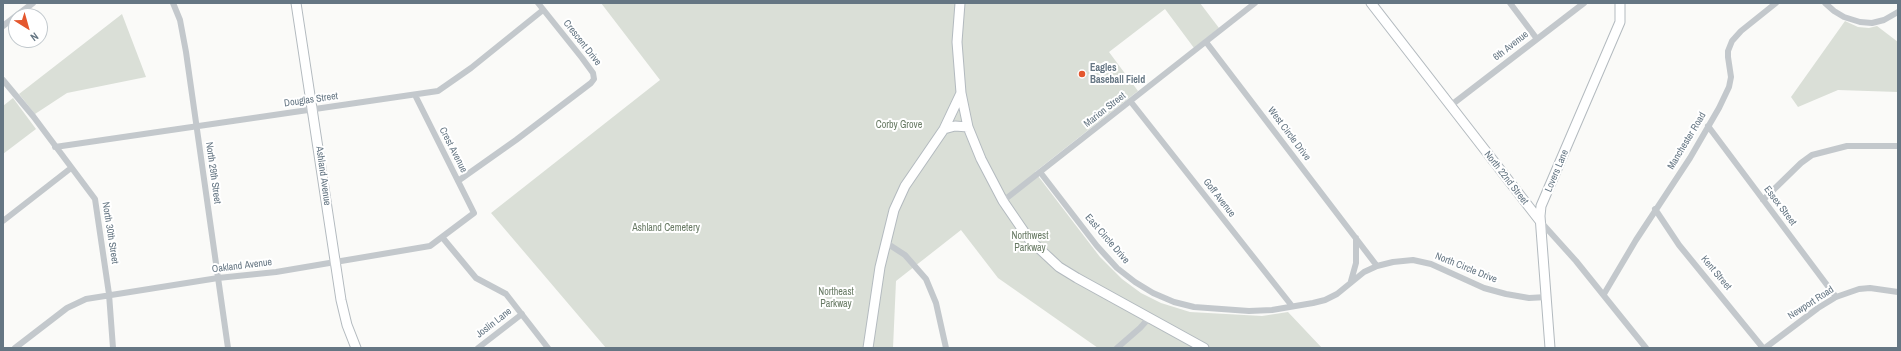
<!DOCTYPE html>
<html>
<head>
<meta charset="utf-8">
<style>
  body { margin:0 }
  #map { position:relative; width:1901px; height:351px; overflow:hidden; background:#fafaf8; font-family:"Archivo Narrow",sans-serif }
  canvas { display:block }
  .frame { position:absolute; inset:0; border:4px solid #657683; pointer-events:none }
  .north { position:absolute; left:8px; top:8px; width:40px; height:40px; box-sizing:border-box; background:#fff; border:1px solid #c1c8cd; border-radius:50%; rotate:143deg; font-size:11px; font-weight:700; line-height:16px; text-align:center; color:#657683 }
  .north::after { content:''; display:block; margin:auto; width:14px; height:18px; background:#e4572e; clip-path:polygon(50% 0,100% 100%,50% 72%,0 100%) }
</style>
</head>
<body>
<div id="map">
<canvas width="1901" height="351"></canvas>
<div class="frame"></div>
<div class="north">N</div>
</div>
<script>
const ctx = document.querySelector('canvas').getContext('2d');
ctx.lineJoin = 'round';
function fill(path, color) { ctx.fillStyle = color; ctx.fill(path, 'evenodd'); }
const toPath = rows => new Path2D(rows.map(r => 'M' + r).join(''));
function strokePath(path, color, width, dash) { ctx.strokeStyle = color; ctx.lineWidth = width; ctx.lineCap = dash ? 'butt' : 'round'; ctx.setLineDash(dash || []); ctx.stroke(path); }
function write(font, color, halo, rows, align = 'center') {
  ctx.font = font + ' "Archivo Narrow",sans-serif'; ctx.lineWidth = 4; ctx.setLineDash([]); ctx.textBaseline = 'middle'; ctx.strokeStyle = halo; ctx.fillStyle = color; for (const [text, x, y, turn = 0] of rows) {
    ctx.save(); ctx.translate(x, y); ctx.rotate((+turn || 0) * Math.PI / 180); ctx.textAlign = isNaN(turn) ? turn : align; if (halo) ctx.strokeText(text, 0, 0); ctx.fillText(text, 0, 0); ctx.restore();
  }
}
fill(toPath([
  [601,3,1200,3,1219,28,1194,48,1165,9,1109,52,1138,91,1035,172,1100,257,1122,279,1141,293,1161,303,1190,312,1262,316,1288,312,1322,348,1098,348,998,278,961,230,896,281,893,348,606,348,491,213,660,80],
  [122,14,146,77,67,93,35,114,19,94],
  [1845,21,1858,27,1869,28,1877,26,1898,42,1898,92,1838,90,1798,107,1791,97],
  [13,98,36,129,3,154,3,106]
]), '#dadfd7');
const secondary = toPath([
  [296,3,341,300,347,325,356,348],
  [1371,3,1540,221],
  [961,93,968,127,981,159,1003,201,1029,239,1059,267,1077,278,1204,348],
  [944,129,955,126,968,127],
  [868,348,880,267,894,210,905,186,944,129,961,93,957,42,960,3],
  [1550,348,1540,216,1541,206,1620,22,1620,3]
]);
strokePath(secondary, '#b3babf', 11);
strokePath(toPath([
  [173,3,180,20,186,52,228,348],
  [1510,3,1537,39],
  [1825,3,1834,11,1844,17,1860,22,1872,23,1884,20,1898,12],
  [16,16,33,3],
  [3,26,16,16],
  [1206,42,1377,266],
  [3,80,33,116,95,199,109,294,113,348],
  [1131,102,1292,306],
  [1450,106,1584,3],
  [1708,126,1836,297],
  [55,147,438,91,471,68,543,10],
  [1040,172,1097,246,1117,268,1135,282,1153,293,1174,302,1194,307,1249,311,1272,310,1313,303,1325,300,1337,294,1364,272,1377,266,1393,262,1413,260,1431,264,1484,288,1506,294,1529,298,1547,297],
  [458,181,516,140,591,83,594,79,593,73,582,58,538,3],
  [1763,200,1801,163,1812,155,1847,146,1898,146],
  [1003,201,1255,3],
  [1655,209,1679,245,1763,348],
  [3,221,71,168],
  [1540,221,1576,261,1646,348],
  [442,237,476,278,506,294,548,348],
  [885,242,905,255,926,279,936,303,946,348],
  [1351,281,1356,263,1356,238],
  [1604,294,1636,240,1690,158,1719,108,1729,87,1731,77,1728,57,1728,51,1732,41,1741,31,1776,3],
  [15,348,67,308,86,299,218,278,276,272,430,246,474,213,415,95],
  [478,348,522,314],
  [1117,348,1140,328,1149,318],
  [1765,348,1818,308,1836,297,1859,289,1870,288,1898,292]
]), '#c3c8cc', 6);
strokePath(secondary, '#fff', 9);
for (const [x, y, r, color] of [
  [1082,74,4,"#e4572e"]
]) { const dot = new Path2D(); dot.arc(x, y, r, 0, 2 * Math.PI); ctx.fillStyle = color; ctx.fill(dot); strokePath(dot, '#fff', 1.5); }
write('10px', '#657683', '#fff', [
  ["Crescent Drive",582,43,52],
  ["6th Avenue",1511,46,-38],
  ["Douglas Street",311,100,-8],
  ["Marion Street",1105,110,-38],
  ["West Circle Drive",1289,134,53],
  ["Manchester Road",1687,141,-59],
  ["Crest Avenue",453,150,63],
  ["Lovers Lane",1557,171,-67],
  ["North 29th Street",213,173,82],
  ["Ashland Avenue",323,176,82],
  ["North 22nd Street",1506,178,52],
  ["Goff Avenue",1219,198,52],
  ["Essex Street",1780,206,53],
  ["North 30th Street",110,233,81],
  ["East Circle Drive",1107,239,49],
  ["Oakland Avenue",242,266,-7],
  ["North Circle Drive",1466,268,22],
  ["Kent Street",1716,273,50],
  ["Newport Road",1811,303,-33],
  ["Joslin Lane",494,323,-38]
]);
write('bold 10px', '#657683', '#fff', [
  ["Eagles",1090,68],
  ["Baseball Field",1090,80]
], 'left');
write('10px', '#687a64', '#fff', [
  ["Corby Grove",899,125],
  ["Ashland Cemetery",666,228],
  ["Northwest",1030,236],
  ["Parkway",1030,248],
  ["Northeast",836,292],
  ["Parkway",836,304]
]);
</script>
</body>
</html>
